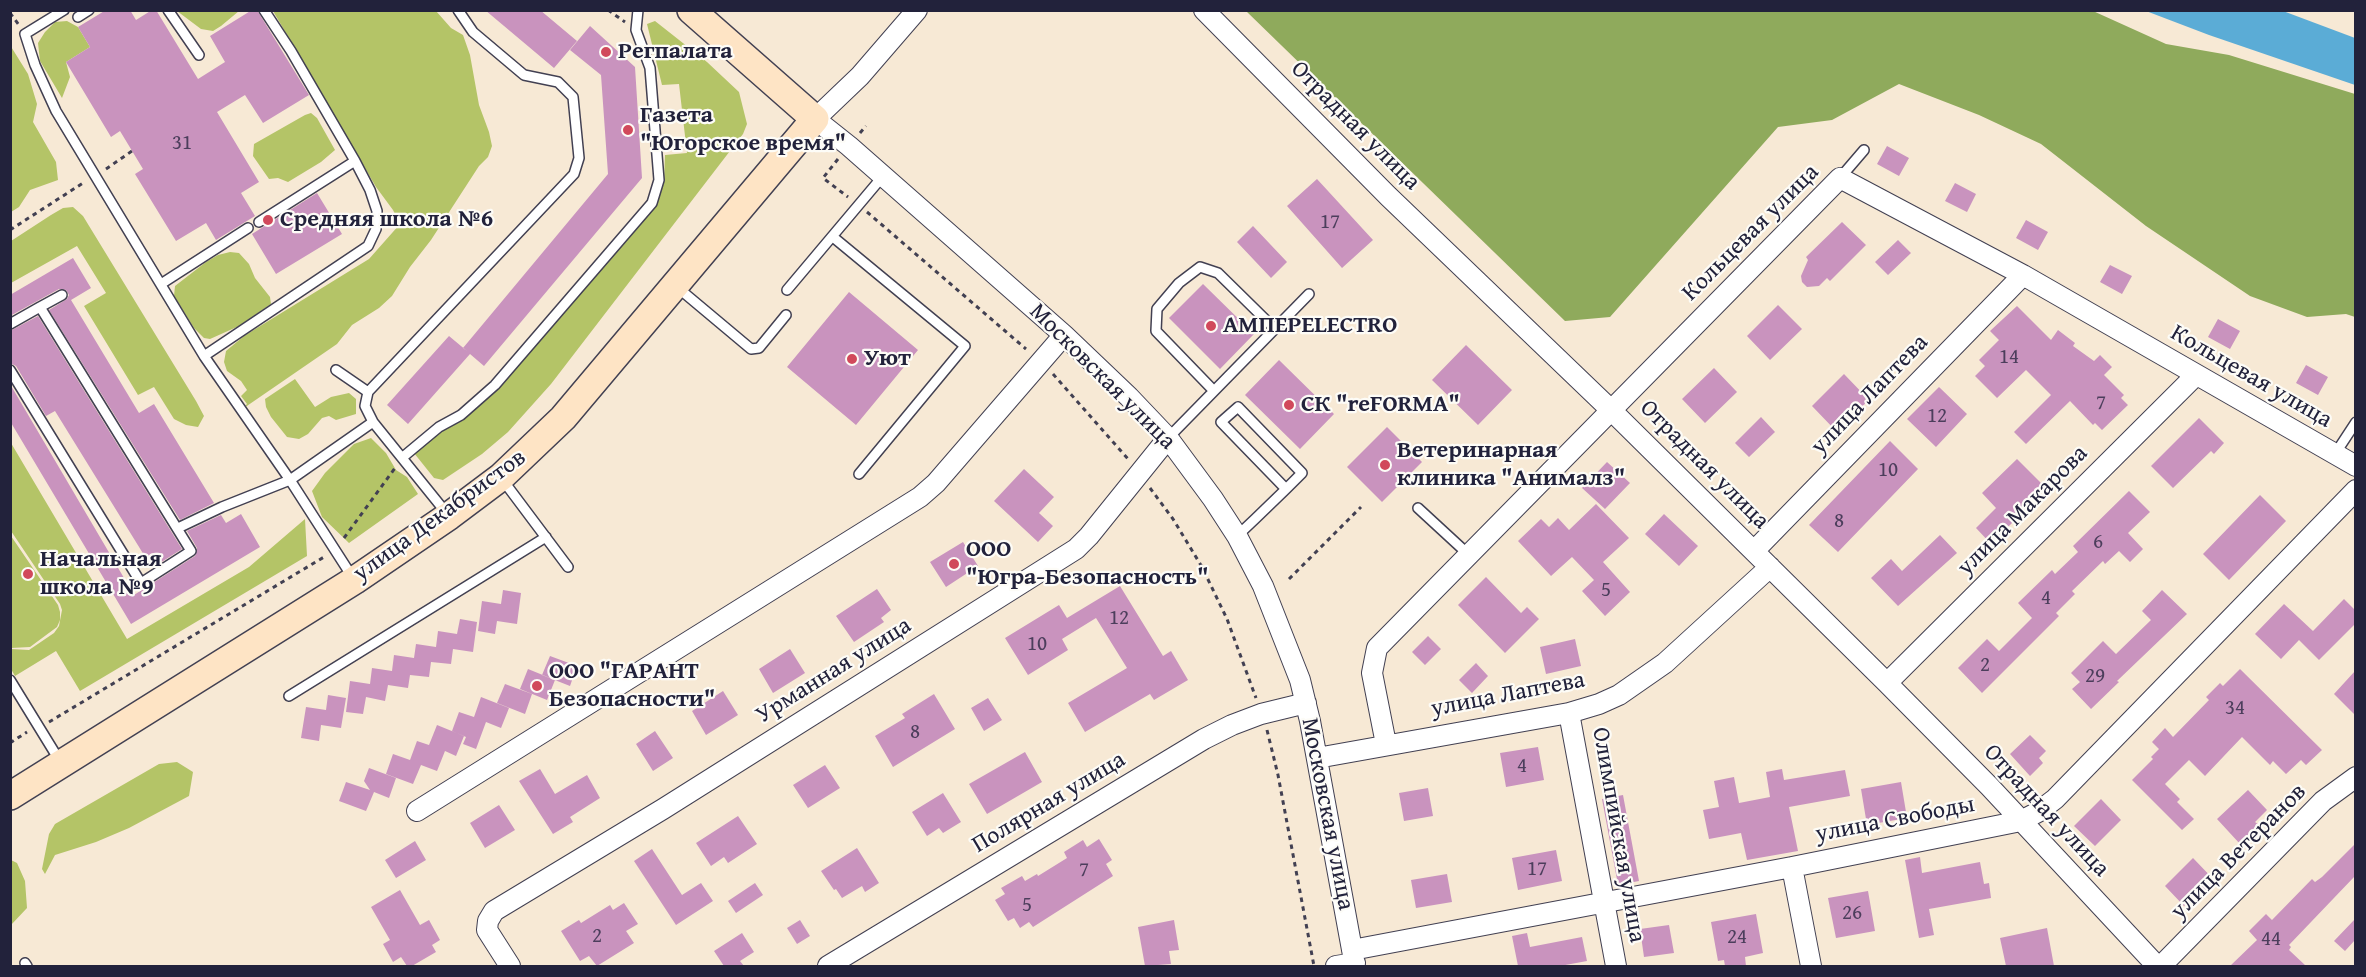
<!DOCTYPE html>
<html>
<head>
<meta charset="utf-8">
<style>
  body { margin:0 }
  #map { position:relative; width:2366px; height:977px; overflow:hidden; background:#f7e9d5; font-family:"Gentium Book Plus",serif }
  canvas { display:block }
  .frame { position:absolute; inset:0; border:12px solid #22223b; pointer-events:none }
</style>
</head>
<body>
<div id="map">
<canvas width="2366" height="977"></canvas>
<div class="frame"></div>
</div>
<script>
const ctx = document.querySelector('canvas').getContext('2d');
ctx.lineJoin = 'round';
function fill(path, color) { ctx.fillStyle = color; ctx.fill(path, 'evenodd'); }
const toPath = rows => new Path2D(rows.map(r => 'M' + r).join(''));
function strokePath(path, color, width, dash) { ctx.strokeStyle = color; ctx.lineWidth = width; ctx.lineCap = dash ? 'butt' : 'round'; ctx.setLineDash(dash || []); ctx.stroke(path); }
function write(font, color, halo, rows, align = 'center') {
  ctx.font = font + ' "Gentium Book Plus",serif'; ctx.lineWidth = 4.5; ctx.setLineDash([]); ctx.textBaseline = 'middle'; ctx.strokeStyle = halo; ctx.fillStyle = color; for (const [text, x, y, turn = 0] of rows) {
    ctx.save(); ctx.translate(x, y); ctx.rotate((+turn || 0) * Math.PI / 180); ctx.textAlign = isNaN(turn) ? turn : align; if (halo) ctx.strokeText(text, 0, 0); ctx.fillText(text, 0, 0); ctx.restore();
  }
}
fill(toPath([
  [177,11,239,11,221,26,213,31,201,29],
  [273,11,436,11,451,28,463,35,470,55,479,105,489,132,492,146,488,157,479,166,431,240,410,267,392,296,379,308,352,325,337,344,241,410,247,404,241,396,247,390,241,381,227,371,224,362,226,351,244,336,369,259,400,224,393,210,376,187],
  [67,21,78,27,90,47,66,62,70,77,62,98,40,61,38,43,45,32,55,22],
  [655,21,707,62,739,92,747,124,743,134,551,384,508,432,482,454,443,480,434,478,414,453,439,430,499,384,660,193,664,183,665,155,687,153,679,84,662,85,647,24],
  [10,45,28,74,37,104,33,122,56,162,58,180,30,190,19,207,11,212],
  [311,113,317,118,335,150,321,162,288,182,278,178,269,179,253,156,254,144,305,115],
  [73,207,83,216,196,401,204,416,198,427,186,425,174,419,154,387,138,395,84,306,106,293,77,246,11,283,11,241,51,215,63,208],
  [230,252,239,253,249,264,255,278,270,297,271,304,239,326,210,339,204,338,194,328,174,296,175,286,206,262,218,255],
  [295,379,315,407,331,397,349,393,356,399,356,414,336,420,329,416,322,418,308,434,299,439,287,437,271,417,266,407,265,399],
  [371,438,386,453,396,470,407,477,418,494,349,543,322,517,312,491,325,473,354,444],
  [11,443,127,639,249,567,305,519,307,556,80,691,56,651,15,676,11,669,11,649,29,650,54,633,59,626,62,610,60,604,11,531],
  [11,536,58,605,60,612,60,620,57,627,30,647,11,648],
  [177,762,193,772,189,796,129,828,96,842,55,855,45,874,42,869,49,834,55,824,159,764],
  [11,860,17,863,25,881,27,908,11,925]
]), '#b4c467');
fill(toPath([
  [1246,11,2093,11,2166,44,2229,55,2355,94,2355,317,2346,314,2307,317,2250,296,2146,226,2041,144,1979,115,1899,84,1832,120,1778,127,1610,317,1565,321]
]), '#8faa5c');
fill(toPath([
  [2146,11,2283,11,2355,38,2355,85,2209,35]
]), '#5bacd6');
fill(toPath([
  [106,10,130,10,136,20,152,10,156,10,198,79,225,62,210,36,252,10,257,10,309,95,263,123,245,95,217,112,259,182,241,193,255,216,216,240,206,223,176,241,135,174,143,169,120,131,111,137,66,62,90,47,78,27],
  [485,10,540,10,577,41,554,68],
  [590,26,635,67,642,178,484,366,470,354,408,424,387,405,449,336,467,351,463,348,608,174,601,75,570,50],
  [1887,146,1909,158,1899,176,1877,164],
  [1317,179,1373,240,1342,268,1287,206],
  [1955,183,1976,194,1967,212,1945,201],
  [317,193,342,234,276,274,252,234],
  [2026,220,2048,232,2038,250,2016,238],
  [1842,222,1866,245,1830,281,1827,278,1819,286,1807,287,1802,282,1801,276,1808,260,1806,257],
  [1253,226,1287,262,1271,278,1237,242],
  [1898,240,1911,253,1888,275,1875,262],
  [73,258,91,288,71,300,139,413,154,404,214,503,180,520,49,310,67,299,69,295,66,290,59,289,10,316,10,295],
  [2110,265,2132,276,2122,294,2100,282],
  [1203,284,1254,334,1220,369,1169,318],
  [849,292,918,350,856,425,787,367],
  [1778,305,1802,329,1770,360,1747,336],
  [2017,306,2051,340,2058,330,2075,343,2073,346,2094,361,2100,355,2112,367,2104,375,2124,395,2121,398,2128,405,2102,430,2095,423,2093,425,2070,401,2026,444,2014,432,2051,395,2026,370,1997,398,1975,376,1985,366,1979,360,1999,340,1990,331],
  [38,316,182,549,152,568,55,411,46,416,16,366,10,363,10,331],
  [2218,319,2240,331,2230,349,2208,337],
  [1466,345,1512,390,1478,425,1432,380],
  [1279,360,1334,414,1300,449,1245,395],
  [2306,365,2328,377,2318,395,2296,383],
  [1714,368,1737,392,1705,423,1682,399],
  [1844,374,1869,400,1836,431,1812,406],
  [10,384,134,595,195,556,197,548,187,531,221,515,226,523,241,514,260,547,131,624,10,421],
  [1939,387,1967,414,1936,447,1907,419],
  [1761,417,1775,432,1749,457,1735,443],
  [2199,418,2224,443,2214,454,2211,451,2173,488,2151,466],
  [1387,427,1422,462,1382,502,1347,467],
  [1890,441,1918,469,1838,552,1809,525],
  [2017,459,2043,485,2022,506,2025,510,1991,544,1976,528,1996,508,1982,493],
  [1607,462,1630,483,1605,509,1582,488],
  [1024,469,1054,497,1039,513,1053,526,1038,542,994,501],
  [2129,491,2150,512,2128,533,2143,549,2130,562,2119,551,2105,564,2103,561,2072,591,2075,594,2056,613,2059,616,1982,693,1958,668,1987,639,1999,651,2032,618,2018,603,2052,570,2055,574,2078,552,2073,546],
  [2260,495,2286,521,2229,580,2203,554],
  [1596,504,1629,538,1603,562,1630,592,1605,616,1582,591,1594,580,1572,557,1551,576,1518,541,1541,519,1549,527,1558,518,1569,530],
  [1664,514,1698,546,1679,566,1645,534],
  [1940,535,1957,553,1898,606,1871,578,1891,559,1902,571],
  [963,542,978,566,946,587,930,562],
  [1486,577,1521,613,1527,607,1539,619,1505,653,1458,605],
  [1120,586,1163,656,1171,651,1188,680,1154,700,1150,694,1085,732,1068,703,1127,668,1096,618,1062,639,1068,650,1028,675,1005,638,1059,605,1067,618],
  [877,589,891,610,881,618,884,622,854,642,836,616],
  [503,590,521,593,517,624,497,621,495,634,478,631,482,601,501,604],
  [2162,590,2187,614,2117,681,2119,682,2091,709,2072,689,2080,682,2071,673,2103,641,2116,654,2151,620,2142,611],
  [2344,599,2355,610,2355,624,2319,660,2299,640,2281,659,2255,634,2284,604,2313,631],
  [460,619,477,622,473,652,453,649,451,664,431,662,429,677,410,675,408,688,388,685,385,701,366,697,363,714,346,712,350,681,370,684,372,668,392,671,394,655,414,658,416,644,436,647,438,631,457,634],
  [1428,636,1441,649,1425,665,1412,652],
  [1575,639,1581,666,1546,674,1540,647],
  [790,649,805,673,773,693,759,669],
  [550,656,577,666,570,686,542,675],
  [1476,663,1488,676,1472,693,1459,680],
  [528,669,555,680,547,700,520,689],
  [2240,669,2322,750,2306,765,2301,760,2286,774,2273,761,2270,765,2242,737,2205,776,2189,760,2165,784,2180,799,2177,802,2194,819,2182,830,2132,780,2153,759,2151,757,2159,749,2152,742,2165,728,2173,737,2209,700,2206,697,2220,683,2223,686],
  [2355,671,2355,715,2334,694],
  [505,684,532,694,525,714,497,703],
  [723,691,738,715,706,735,692,711],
  [934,694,955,729,893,767,875,736,905,718,902,714],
  [328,695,346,698,341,728,321,725,319,741,301,738,306,707,326,710],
  [481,697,509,708,501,728,486,722,476,749,463,744,466,737,452,731,459,712,474,717],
  [988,698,1002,720,984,731,971,708],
  [437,725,464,736,456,756,445,751,437,771,421,765,413,784,386,774,393,754,410,760,417,741,429,745],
  [655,731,673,758,653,771,636,744],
  [2030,735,2046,751,2039,758,2043,763,2030,776,2010,754],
  [1538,747,1544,780,1506,787,1500,753],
  [1025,752,1042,782,987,814,969,784],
  [825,765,840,788,808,808,793,785],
  [369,768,396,778,389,798,374,792,366,811,339,801,346,782,370,790,364,781],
  [540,769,555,794,587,775,600,798,570,817,573,822,553,834,519,781],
  [1782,769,1784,780,1845,770,1850,796,1789,807,1798,851,1747,860,1741,833,1709,839,1703,810,1719,807,1714,781,1734,777,1739,803,1770,797,1766,772],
  [1901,782,1907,818,1867,825,1861,789],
  [1428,788,1433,816,1404,821,1399,793],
  [2248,790,2267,810,2255,822,2259,825,2240,844,2217,819],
  [943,793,961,822,943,833,939,828,927,836,912,812],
  [1623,795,1639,881,1618,885,1602,799],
  [2101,799,2121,820,2095,846,2074,826],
  [499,805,515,830,485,848,470,823],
  [738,816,757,844,728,863,724,857,711,866,696,843],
  [1099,839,1112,860,1106,864,1113,876,1033,927,1029,922,1020,928,1014,918,1008,921,995,900,1005,894,1001,888,1022,876,1025,881,1037,874,1038,876,1067,858,1064,852,1083,840,1087,847],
  [415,841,426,860,396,878,385,860],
  [2355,844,2355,876,2289,945,2291,947,2289,950,2306,966,2230,966,2257,940,2249,931,2266,914,2272,920,2312,879,2315,882,2322,877],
  [857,848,879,883,865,892,862,886,842,898,836,889,834,890,821,871],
  [652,849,682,895,701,883,713,901,676,925,634,861],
  [1556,850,1562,881,1518,890,1512,858],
  [1920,857,1922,873,1980,862,1984,884,1989,883,1991,898,1929,909,1934,935,1919,938,1905,860],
  [2193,858,2217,883,2200,899,2196,895,2184,906,2165,886],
  [1447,874,1452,902,1416,908,1411,880],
  [755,883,763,895,736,913,728,901],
  [400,890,420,925,429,920,440,940,432,945,436,952,412,966,407,966,401,957,393,962,383,944,390,940,371,907],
  [1868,891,1875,931,1836,938,1828,898],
  [624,903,638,924,626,931,634,943,597,966,589,956,580,961,561,931,579,920,581,923,610,905,613,910],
  [1756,914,1763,953,1745,957,1746,966,1725,966,1724,960,1718,961,1711,922],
  [2355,919,2355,940,2345,951,2334,941],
  [800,920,810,936,797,944,787,928],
  [1174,920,1179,950,1169,951,1171,964,1145,966,1138,927],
  [1669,925,1674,953,1644,957,1640,929],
  [2047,928,2054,966,2006,966,2000,938],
  [742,933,754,952,740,961,744,966,724,966,714,951],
  [1527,933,1530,947,1582,937,1587,961,1560,966,1518,966,1512,936]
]), '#c993be');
const lane = toPath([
  [64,10,25,34,35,65,56,111,204,356,290,480,353,578],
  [168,10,199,55],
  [78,17,89,10],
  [1840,178,1864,150],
  [259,222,355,161,291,51,264,10],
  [833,237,965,346,859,474],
  [161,284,248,228],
  [677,287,751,349,759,348,786,315],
  [787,290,883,176],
  [40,307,62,295],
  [10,324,40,307,191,551,141,583,10,370],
  [204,356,368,246,376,229,377,211,370,190,355,161],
  [336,370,368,392],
  [1214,391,1156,331,1157,309,1179,283,1200,267,1218,273,1275,329],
  [1168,438,1309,294],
  [2335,454,2356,422],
  [403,457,439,427,461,415,495,385,652,203,659,180,650,68,636,30,638,10],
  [502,479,568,567],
  [1418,508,1469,555],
  [448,515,373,422,365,406,368,392,574,174,579,158,573,97,558,82,524,75,473,32,458,10],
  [178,528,222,507,290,480,373,422],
  [1237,536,1255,519,1286,489,1302,473,1238,407,1221,422,1286,489],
  [10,680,61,763],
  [289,696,546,537],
  [25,963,27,966]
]);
const street = toPath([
  [917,10,860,76,815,119,849,146,1064,335,1129,397,1168,438,1213,499,1237,536,1263,586,1300,680,1310,721,1355,966],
  [1204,10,1388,196,1612,411,1887,683,1989,786,2157,966],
  [1754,551,2023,275],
  [1887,683,2196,375],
  [1569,713,1616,966],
  [1386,744,1372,673,1377,648,1840,178,2023,275,2356,466],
  [1317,758,1569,713,1599,704,1619,695,1665,663,1770,567],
  [417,811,920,497,936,483,1064,335],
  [1792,867,1811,966],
  [1352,950,1792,867,2021,821,2038,812,2055,799,2356,490],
  [510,966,487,930,488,921,494,911,663,809,1076,549,1089,536,1168,438],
  [828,966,1204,739,1232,725,1261,714,1306,703],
  [1336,966,1355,963],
  [2161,966,2323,801,2356,777]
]);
const secondary = toPath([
  [10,796,355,580,449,516,501,477,563,418,815,119,691,10]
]);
strokePath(lane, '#424052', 12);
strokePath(street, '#424052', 22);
strokePath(secondary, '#424052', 30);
strokePath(toPath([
  [608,10,625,22],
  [10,13,19,25],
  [860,133,866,126],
  [838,159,823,178,848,197],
  [106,169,132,151],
  [867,212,1026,349],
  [10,230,83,183],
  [1053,374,1128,459],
  [1150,488,1173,519,1202,567,1227,619,1256,698],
  [344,538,395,468],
  [1289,579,1361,507],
  [49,722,324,557],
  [1267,730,1278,775,1314,966],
  [10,743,27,732]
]), '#424052', 3, [4.5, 4.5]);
strokePath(lane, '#fff', 9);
strokePath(street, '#fff', 20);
strokePath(secondary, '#fee4c5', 27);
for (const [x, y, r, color] of [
  [606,52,6,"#d1495b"],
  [628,130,6,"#d1495b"],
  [268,220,6,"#d1495b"],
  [1211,326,6,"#d1495b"],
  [852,359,6,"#d1495b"],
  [1289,405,6,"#d1495b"],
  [1385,465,6,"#d1495b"],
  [954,564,6,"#d1495b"],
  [28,574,6,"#d1495b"],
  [537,686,6,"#d1495b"]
]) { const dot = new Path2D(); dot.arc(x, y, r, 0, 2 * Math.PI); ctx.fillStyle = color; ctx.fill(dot); strokePath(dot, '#fdfcf7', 2); }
write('21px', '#4c3e5c', null, [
  ["31",182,144],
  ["17",1330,223],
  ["14",2009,358],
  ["7",2101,404],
  ["12",1937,417],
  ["10",1888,471],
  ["8",1839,522],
  ["6",2098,543],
  ["5",1606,591],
  ["4",2046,599],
  ["12",1119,619],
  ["10",1037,645],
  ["2",1985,666],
  ["29",2095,677],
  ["34",2235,709],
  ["8",915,733],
  ["4",1522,767],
  ["17",1537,870],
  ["7",1084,871],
  ["5",1027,906],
  ["26",1852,914],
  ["2",597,937],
  ["24",1737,938],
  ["44",2271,940]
]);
write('bold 24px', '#22223b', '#fdfcf7', [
  ["Регпалата",618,52],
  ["Газета",640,116],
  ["\"Югорское время\"",640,144],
  ["Средняя школа №6",280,220],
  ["АМПЕРELECTRO",1223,326],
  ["Уют",864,359],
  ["СК \"reFORMA\"",1301,405],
  ["Ветеринарная",1397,451],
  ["клиника \"Анималз\"",1397,479],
  ["ООО",966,550],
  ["\"Югра-Безопасность\"",966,578],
  ["Начальная",40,560],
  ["школа №9",40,588],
  ["ООО \"ГАРАНТ",549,672],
  ["Безопасности\"",549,700]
], 'left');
write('24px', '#22223b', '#fdfcf7', [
  ["Отрадная улица",1355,126,45],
  ["Кольцевая улица",1751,233,-45],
  ["Московская улица",1102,377,45],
  ["Кольцевая улица",2251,377,30],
  ["улица Лаптева",1870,395,-46],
  ["Отрадная улица",1704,465,45],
  ["улица Макарова",2023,511,-45],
  ["улица Декабристов",440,516,-36],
  ["Урманная улица",834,671,-32],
  ["улица Лаптева",1508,695,-11],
  ["Полярная улица",1049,803,-31],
  ["Отрадная улица",2046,811,47],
  ["Московская улица",1327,814,79],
  ["улица Свободы",1895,820,-11],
  ["Олимпийская улица",1618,835,80],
  ["улица Ветеранов",2239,852,-45]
]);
</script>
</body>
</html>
